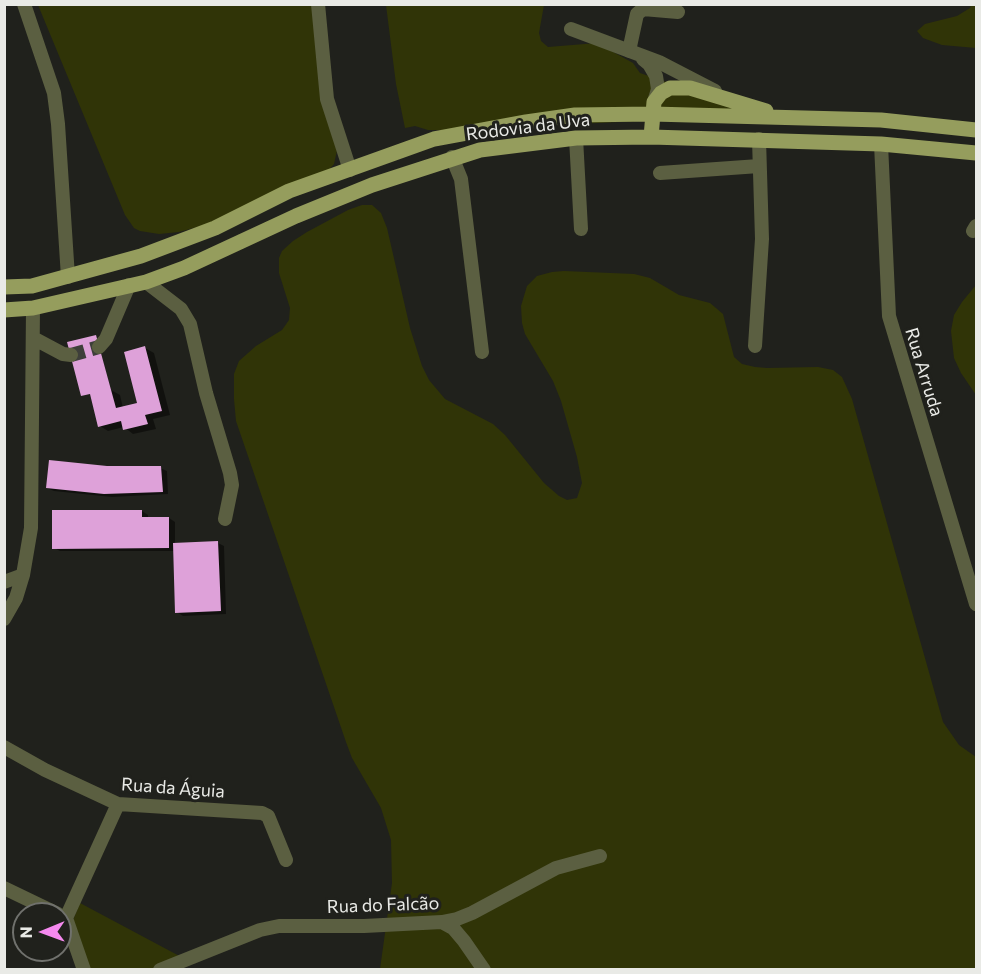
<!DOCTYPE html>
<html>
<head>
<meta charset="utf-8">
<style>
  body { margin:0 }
  #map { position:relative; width:981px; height:974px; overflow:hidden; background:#20211c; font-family:Commissioner,sans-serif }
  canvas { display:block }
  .frame { position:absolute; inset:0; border:6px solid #e9eae6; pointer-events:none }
  .north { position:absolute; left:12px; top:902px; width:60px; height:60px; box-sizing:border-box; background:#20211c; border:2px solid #70716d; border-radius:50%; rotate:269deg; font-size:16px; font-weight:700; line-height:24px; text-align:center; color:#e9eae6 }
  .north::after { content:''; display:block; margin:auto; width:21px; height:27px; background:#f589ef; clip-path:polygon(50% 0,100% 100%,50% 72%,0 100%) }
</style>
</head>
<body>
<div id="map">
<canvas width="981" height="974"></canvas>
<div class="frame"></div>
<div class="north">N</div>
</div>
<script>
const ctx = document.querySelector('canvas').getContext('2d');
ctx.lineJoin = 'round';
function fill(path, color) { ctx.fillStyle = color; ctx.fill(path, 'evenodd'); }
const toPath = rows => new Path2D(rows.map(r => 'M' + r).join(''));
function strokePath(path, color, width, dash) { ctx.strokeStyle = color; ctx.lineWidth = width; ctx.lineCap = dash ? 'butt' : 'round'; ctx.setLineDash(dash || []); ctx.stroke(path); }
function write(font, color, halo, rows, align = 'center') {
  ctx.font = font + ' Commissioner,sans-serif'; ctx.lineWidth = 6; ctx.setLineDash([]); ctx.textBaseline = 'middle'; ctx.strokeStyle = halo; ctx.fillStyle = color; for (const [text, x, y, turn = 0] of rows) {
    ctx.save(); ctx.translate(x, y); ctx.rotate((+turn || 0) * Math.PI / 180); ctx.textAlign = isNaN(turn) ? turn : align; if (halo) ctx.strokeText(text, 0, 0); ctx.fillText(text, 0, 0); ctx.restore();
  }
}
fill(toPath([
  [38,5,317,5,338,146,334,164,325,174,212,223,179,232,159,234,140,231,134,228,125,215],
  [386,5,544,5,539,33,541,41,548,47,597,43,633,63,640,73,754,112,681,119,454,130,428,130,415,126,405,128,396,84],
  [971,5,976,5,976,48,942,45,923,38,917,31,925,24,957,16,970,8],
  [362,205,372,205,381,213,387,228,410,328,422,366,429,380,445,399,493,424,505,435,544,483,559,496,567,500,577,498,582,483,577,457,561,401,553,381,525,334,522,323,521,306,527,286,537,276,552,272,564,271,634,274,650,278,679,295,710,303,723,314,734,357,742,364,755,367,767,368,818,367,833,370,842,377,852,399,943,722,959,745,976,757,976,969,380,969,392,883,391,840,381,808,352,758,346,742,236,421,234,399,234,374,239,361,256,346,282,330,289,320,290,308,279,273,279,258,282,251,293,241,307,232,348,210],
  [976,285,976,395,961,373,954,358,951,331,954,315,962,302],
  [80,903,185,959,155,969,87,969,71,925]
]), '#303407');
fill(toPath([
  [96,336,111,390,120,395,123,408,138,404,145,348,154,353,170,415,153,419,156,429,133,434,124,427,108,431,100,426,92,394,82,395],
  [160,468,167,471,168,494,112,497,54,491,47,488],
  [142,511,148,515,148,518,169,518,175,522,175,544,218,543,224,546,226,614,183,616,177,612,175,551,60,551,54,548]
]), '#0007');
fill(toPath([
  [96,335,116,408,137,403,124,352,145,346,162,411,145,415,148,424,123,430,121,421,98,427,90,394,81,396,67,342],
  [49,460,107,466,161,466,163,492,104,494,46,488],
  [52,510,142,510,142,517,169,517,169,548,52,549],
  [218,541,221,611,175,613,173,543]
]), '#dea1d9');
strokePath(toPath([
  [71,355,99,347]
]), '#3e3f3a', 14, [14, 7]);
strokePath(toPath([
  [24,4,54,93,58,124,68,277],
  [318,4,327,99,350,170],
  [571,29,659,62,715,91],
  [629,51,637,14,643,9,678,12],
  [643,59,649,64,656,76,658,89,654,102],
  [576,138,581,229],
  [881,144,889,316,976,604],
  [452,157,461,179,482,352],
  [660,173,759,166],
  [973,231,976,226],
  [146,282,181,309,190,324,206,393,230,473,232,485,225,519],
  [33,338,63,354,71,355],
  [755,346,762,239,759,139],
  [99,347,106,339,129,285],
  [4,582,23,575],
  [4,619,16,598,23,575,31,528,33,308],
  [4,747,45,770,118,804,262,813,268,816,286,860],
  [4,888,58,914],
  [66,918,118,804],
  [66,918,84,970],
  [442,922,453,928,464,941,484,970],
  [160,970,260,930,279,926,364,926,442,922,457,919,472,913,556,868,600,856]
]), '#5b5f41', 14);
strokePath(toPath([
  [651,137,654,102,661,93,670,88,690,88,766,111],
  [4,287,32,286,141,256,215,228,289,191,434,139,526,122,575,115,652,114,881,120,976,130],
  [4,310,33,308,146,282,184,268,296,216,372,185,480,150,576,138,651,137,881,144,976,153]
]), '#959d5d', 15);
write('18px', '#e9eae6', '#20211c', [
  ["Rodovia da Uva",528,127,-7],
  ["Rua Arruda",924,372,73],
  ["Rua da Águia",173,788,4],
  ["Rua do Falcão",383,905,-2]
]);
</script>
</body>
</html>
